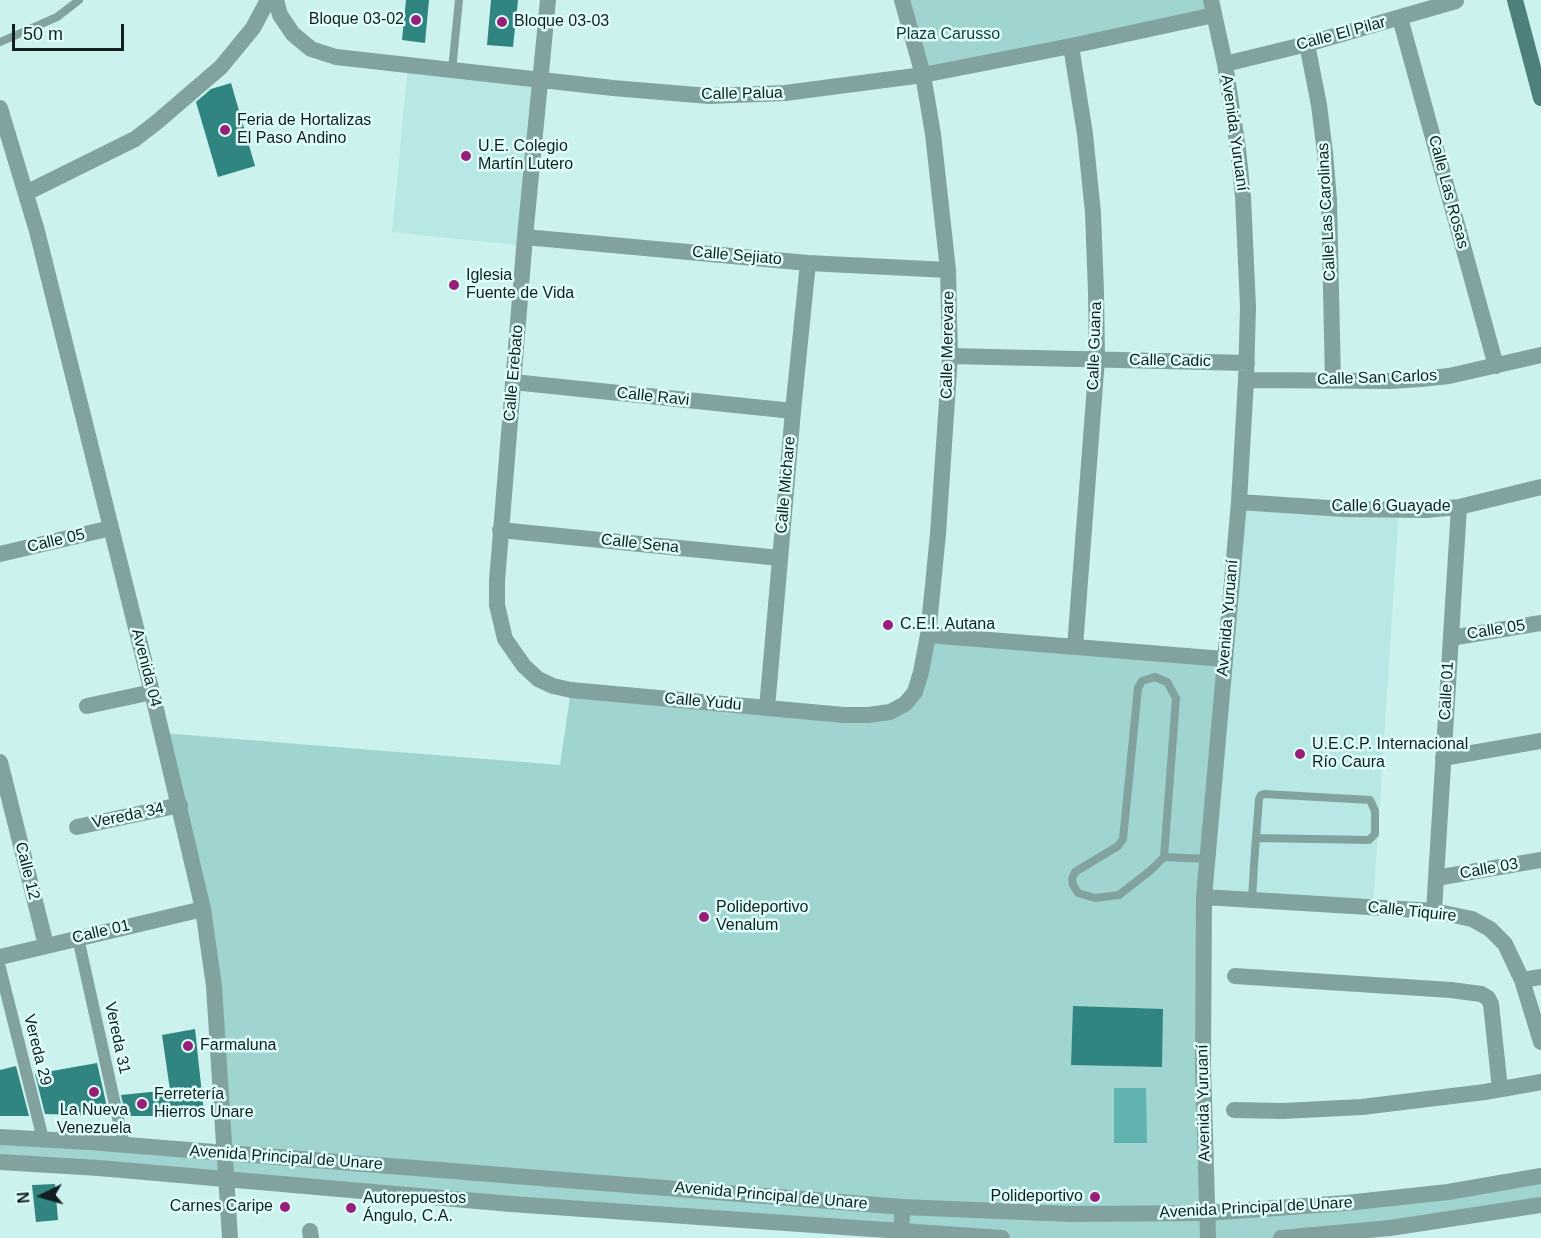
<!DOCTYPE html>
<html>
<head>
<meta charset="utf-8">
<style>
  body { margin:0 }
  #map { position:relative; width:1541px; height:1238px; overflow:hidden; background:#cbf2ef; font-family:Helvetica,sans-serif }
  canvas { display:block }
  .north { position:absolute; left:12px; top:1166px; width:60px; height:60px; -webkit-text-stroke:4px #defdfb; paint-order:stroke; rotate:265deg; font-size:16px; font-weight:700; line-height:24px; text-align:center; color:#11201f }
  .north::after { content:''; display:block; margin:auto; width:21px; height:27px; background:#11201f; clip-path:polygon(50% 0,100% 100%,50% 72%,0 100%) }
  .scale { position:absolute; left:12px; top:24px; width:112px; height:27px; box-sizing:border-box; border:3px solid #11201f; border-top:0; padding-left:8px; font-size:18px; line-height:21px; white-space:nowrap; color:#11201f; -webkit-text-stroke:4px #defdfb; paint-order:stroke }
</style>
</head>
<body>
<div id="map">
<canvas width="1541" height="1238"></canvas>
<div class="north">N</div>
<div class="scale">50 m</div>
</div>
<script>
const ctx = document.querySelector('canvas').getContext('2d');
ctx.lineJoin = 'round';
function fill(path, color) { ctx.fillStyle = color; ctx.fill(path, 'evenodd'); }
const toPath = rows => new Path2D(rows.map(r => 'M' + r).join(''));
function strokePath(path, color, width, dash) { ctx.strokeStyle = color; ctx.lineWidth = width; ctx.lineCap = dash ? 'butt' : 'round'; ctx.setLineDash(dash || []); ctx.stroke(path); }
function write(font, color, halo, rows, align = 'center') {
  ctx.font = font + ' Helvetica,sans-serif'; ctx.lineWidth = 5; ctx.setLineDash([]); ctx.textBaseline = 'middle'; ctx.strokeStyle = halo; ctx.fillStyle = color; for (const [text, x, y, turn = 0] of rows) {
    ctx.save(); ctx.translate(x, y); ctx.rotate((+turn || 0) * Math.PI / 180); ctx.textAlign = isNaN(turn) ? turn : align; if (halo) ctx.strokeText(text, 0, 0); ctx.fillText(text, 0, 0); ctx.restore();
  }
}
fill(toPath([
  [408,65,541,80,525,246,392,232],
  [1239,502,1399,510,1373,907,1204,897]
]), '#b7e8e5');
fill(toPath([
  [902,0,1211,0,1214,15,923,75],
  [928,635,1224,659,1204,897,1207,1213,1541,1176,1541,1205,1286,1238,1002,1238,0,1162,0,1137,224,1153,214,986,162,733,560,765,571,690,844,715,905,704]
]), '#9fd4d0');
fill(toPath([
  [1114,1088,1146,1088,1147,1143,1114,1143]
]), '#61b3af');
fill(toPath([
  [406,0,429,0,425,43,402,40],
  [491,0,518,0,513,47,487,45],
  [231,83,255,166,218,177,196,102,211,89],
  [1073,1006,1163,1009,1162,1067,1071,1065],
  [195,1029,204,1113,176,1116,126,1116,121,1095,170,1090,162,1035],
  [97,1063,109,1116,45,1114,35,1074],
  [16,1066,29,1116,0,1116,0,1070],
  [55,1184,58,1220,36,1222,32,1185]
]), '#308581');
strokePath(toPath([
  [0,42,57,17,79,0],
  [452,70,459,0],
  [1155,677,1167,682,1176,698,1164,857,1151,870,1119,895,1095,898,1078,893,1073,885,1072,879,1075,872,1118,846,1123,839,1138,688,1142,681,1155,677],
  [1164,857,1207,859],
  [1252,900,1254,865,1256,838,1259,799,1261,795,1264,794,1370,800,1375,811,1375,834,1369,840,1256,838]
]), '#82a2a0', 8);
strokePath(toPath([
  [78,938,124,1145],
  [0,968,43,1139]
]), '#82a2a0', 12);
strokePath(toPath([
  [276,0,280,15,293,34,311,49,336,57,613,88,709,96,785,93,923,75,1071,46,1214,15],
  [548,0,525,237,497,581,497,605,505,639,524,666,538,679,553,686,571,690,844,715,868,715,890,712,905,704,915,692,921,672,928,635,938,534,950,356,948,270,933,134,923,75,902,0],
  [1400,18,1496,366],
  [1307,44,1319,105,1325,153,1329,200,1333,381],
  [1071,46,1085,134,1093,213,1096,292,1097,359,1075,647],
  [1225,64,1307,44,1456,1],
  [0,108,37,231,152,692,203,909,214,986,230,1238],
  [26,193,135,139,157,122,221,67,253,28,268,0],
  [525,237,808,263,948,270],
  [950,356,1247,363],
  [1246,380,1390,381,1421,379,1449,376,1541,355],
  [513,382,793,411],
  [1239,502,1344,509,1426,510,1459,507,1541,487],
  [500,530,780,558],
  [0,554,111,528],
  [928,635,1224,659],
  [1451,638,1541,623],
  [87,706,152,692],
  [767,708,793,411,808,263],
  [1443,758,1541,741],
  [0,762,46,945],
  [77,827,180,805],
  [1436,878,1541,860],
  [1204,897,1434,911,1472,919,1490,929,1505,944,1522,980,1541,1042],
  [1434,911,1459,507],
  [0,957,203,909],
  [1235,976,1451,990,1481,994,1488,998,1491,1004,1500,1089],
  [1522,980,1541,977],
  [1234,1110,1283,1111,1362,1107,1485,1092,1541,1082],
  [310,1231,311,1238],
  [900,1238,903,1207],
  [1208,1238,1203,1066,1204,897,1239,502,1246,380,1248,307,1243,197,1238,149,1225,64,1211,0]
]), '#82a2a0', 16);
strokePath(toPath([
  [0,1137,89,1142,903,1207,1070,1214,1207,1213,1346,1203,1448,1192,1541,1176],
  [0,1162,99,1168,511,1204,1002,1238],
  [1281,1238,1390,1228,1541,1205]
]), '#82a2a0', 16);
strokePath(toPath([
  [1515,0,1541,98]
]), '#4d807d', 16);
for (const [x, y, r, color] of [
  [416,20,6,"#981f79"],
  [502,22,6,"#981f79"],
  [225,130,6,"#981f79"],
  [466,156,6,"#981f79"],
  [454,285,6,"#981f79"],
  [888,625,6,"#981f79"],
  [1300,754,6,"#981f79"],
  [704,917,6,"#981f79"],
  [188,1046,6,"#981f79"],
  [94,1092,6,"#981f79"],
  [142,1104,6,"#981f79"],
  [1095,1197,6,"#981f79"],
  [285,1207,6,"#981f79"],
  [351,1208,6,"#981f79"]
]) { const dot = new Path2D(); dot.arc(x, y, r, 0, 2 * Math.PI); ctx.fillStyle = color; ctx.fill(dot); strokePath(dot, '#defdfb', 2); }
write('16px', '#11201f', '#defdfb', [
  ["Bloque 03-02",404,20,"right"],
  ["Bloque 03-03",514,22],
  ["Feria de Hortalizas",237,121],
  ["El Paso Andino",237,139],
  ["U.E. Colegio",478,147],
  ["Martín Lutero",478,165],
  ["Iglesia",466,276],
  ["Fuente de Vida",466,294],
  ["C.E.I. Autana",900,625],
  ["U.E.C.P. Internacional",1312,745],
  ["Río Caura",1312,763],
  ["Polideportivo",716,908],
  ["Venalum",716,926],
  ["Farmaluna",200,1046],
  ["Ferretería",154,1095],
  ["Hierros Unare",154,1113],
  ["La Nueva",94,1111,"center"],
  ["Venezuela",94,1129,"center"],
  ["Polideportivo",1083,1197,"right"],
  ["Autorepuestos",363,1199],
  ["Ángulo, C.A.",363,1217],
  ["Carnes Caripe",273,1207,"right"]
], 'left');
write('16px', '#11201f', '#defdfb', [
  ["Calle El Pilar",1341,34,-15],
  ["Calle Palua",742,94,-1],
  ["Avenida Yuruaní",1234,133,82],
  ["Calle Las Rosas",1448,192,75],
  ["Calle Las Carolinas",1327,212,-93],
  ["Calle Sejiato",737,256,5],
  ["Calle Merevare",948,345,-89],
  ["Calle Guana",1095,346,-88],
  ["Calle Cadic",1170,361,1],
  ["Calle Erebato",514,373,-85],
  ["Calle San Carlos",1377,378,-2],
  ["Calle Ravi",653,397,6],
  ["Calle Michare",786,485,-85],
  ["Calle 6 Guayade",1391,507],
  ["Calle 05",56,541,-13],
  ["Calle Sena",640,544,6],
  ["Avenida Yuruaní",1228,618,-85],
  ["Calle 05",1496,630,-9],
  ["Avenida 04",146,668,76],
  ["Calle 01",1447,691,-87],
  ["Calle Yudu",703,702,5],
  ["Vereda 34",128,816,-12],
  ["Calle 03",1489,869,-10],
  ["Calle 12",27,871,76],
  ["Calle Tiquire",1412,912,6],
  ["Calle 01",101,932,-13],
  ["Vereda 31",117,1038,78],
  ["Vereda 29",37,1050,76],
  ["Avenida Yuruaní",1204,1103,-91],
  ["Avenida Principal de Unare",286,1158,4],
  ["Avenida Principal de Unare",771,1196,5],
  ["Avenida Principal de Unare",1256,1208,-3]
]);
write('16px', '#123a38', '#defdfb', [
  ["Plaza Carusso",948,35]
]);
</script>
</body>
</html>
